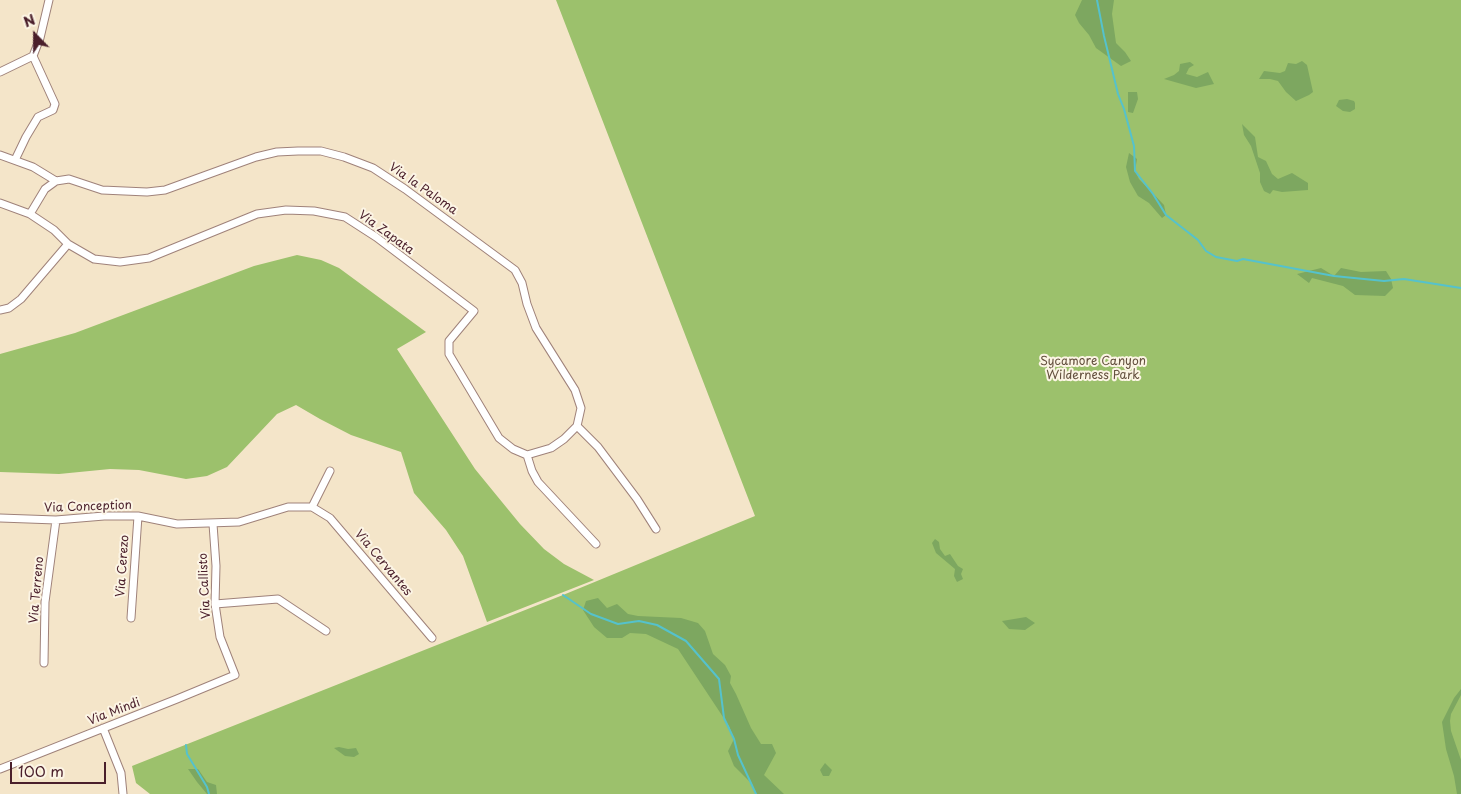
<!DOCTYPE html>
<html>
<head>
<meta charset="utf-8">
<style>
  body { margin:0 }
  #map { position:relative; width:1461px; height:794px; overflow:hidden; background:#f4e5c9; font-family:"Playpen Sans",sans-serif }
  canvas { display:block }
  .north { position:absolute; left:10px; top:10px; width:50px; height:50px; -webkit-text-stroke:4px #fcf5e5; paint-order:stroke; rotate:338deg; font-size:14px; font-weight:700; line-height:20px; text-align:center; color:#4a1f2b }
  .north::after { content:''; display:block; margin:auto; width:18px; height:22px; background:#4a1f2b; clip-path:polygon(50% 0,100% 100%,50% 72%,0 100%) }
  .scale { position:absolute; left:10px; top:762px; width:96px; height:22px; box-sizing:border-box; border:2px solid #4a1f2b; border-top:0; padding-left:6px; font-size:15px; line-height:18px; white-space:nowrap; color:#4a1f2b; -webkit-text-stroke:4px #fcf5e5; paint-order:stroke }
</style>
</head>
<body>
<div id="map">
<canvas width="1461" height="794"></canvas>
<div class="north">N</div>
<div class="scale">100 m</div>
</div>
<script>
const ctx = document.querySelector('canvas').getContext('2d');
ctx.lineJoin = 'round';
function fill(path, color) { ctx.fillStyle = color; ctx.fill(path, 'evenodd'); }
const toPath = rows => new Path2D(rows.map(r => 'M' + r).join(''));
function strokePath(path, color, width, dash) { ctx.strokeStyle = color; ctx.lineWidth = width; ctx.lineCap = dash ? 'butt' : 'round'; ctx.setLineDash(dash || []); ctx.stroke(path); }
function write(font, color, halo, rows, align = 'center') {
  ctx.font = font + ' "Playpen Sans",sans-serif'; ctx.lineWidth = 4; ctx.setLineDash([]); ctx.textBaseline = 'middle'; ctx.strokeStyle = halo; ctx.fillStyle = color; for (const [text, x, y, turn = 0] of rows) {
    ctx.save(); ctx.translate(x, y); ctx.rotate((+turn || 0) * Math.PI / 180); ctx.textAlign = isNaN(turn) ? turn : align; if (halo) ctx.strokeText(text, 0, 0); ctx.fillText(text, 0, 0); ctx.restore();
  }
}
fill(toPath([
  [556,0,1461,0,1461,794,150,794,136,783,132,766,563,595,755,516],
  [297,255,321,260,339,268,426,332,397,349,475,469,520,524,544,549,564,564,594,580,487,622,463,556,446,530,414,493,401,452,351,435,320,419,296,405,277,414,227,467,207,476,186,479,139,470,110,469,59,474,0,472,0,354,75,333,254,266]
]), '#9cc16c');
fill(toPath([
  [1082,0,1114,0,1112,14,1116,43,1125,52,1131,61,1121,66,1096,48,1089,35,1079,23,1075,15],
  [1302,61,1307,65,1313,92,1309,95,1296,101,1286,92,1278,81,1270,79,1259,79,1264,71,1280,73,1285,71,1288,63,1296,64],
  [1190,62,1194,65,1189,68,1186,74,1197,77,1208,72,1214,84,1196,88,1164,79,1174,75,1179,71,1180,64],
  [1128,92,1137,92,1138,99,1133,113,1128,112],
  [1347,99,1354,101,1355,103,1355,109,1350,112,1343,111,1336,106,1339,100],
  [1242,124,1255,137,1258,157,1266,161,1272,174,1278,179,1292,173,1308,183,1308,190,1282,192,1273,190,1270,194,1264,191,1260,182,1260,173,1251,146,1244,135],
  [1129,153,1137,159,1135,171,1139,179,1164,205,1166,215,1162,218,1149,203,1138,196,1130,182,1126,167],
  [1321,268,1334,276,1341,268,1361,272,1386,271,1391,279,1393,288,1385,296,1355,295,1343,286,1312,278,1309,283,1297,274],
  [935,539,939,542,940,549,945,556,950,554,958,566,963,569,961,574,963,579,957,582,954,576,955,569,936,553,932,543],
  [598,598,607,608,617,604,628,614,638,616,681,618,698,623,705,631,713,654,725,665,731,676,730,683,736,694,751,728,761,744,772,744,776,753,764,775,784,794,756,794,752,784,734,766,728,751,734,739,729,726,678,649,646,634,630,633,622,638,607,638,594,627,583,610,586,601],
  [1026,617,1035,623,1025,630,1009,629,1002,621],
  [1461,689,1461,695,1451,714,1450,721,1451,731,1461,760,1461,794,1457,794,1454,776,1446,749,1442,722,1454,698],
  [339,747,348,749,356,748,359,754,354,757,345,756,334,748],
  [825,763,832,770,829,776,823,776,820,770],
  [188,769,198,769,207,782,216,785,217,794,207,794,197,782]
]), '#7da760');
strokePath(toPath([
  [1097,0,1104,36,1118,94,1124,109,1134,146,1135,171,1153,194,1166,215,1198,240,1206,251,1216,257,1237,261,1243,259,1334,276,1384,281,1404,279,1461,288],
  [563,595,591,614,618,624,639,621,657,625,686,641,719,679,724,718,734,739,738,755,756,794],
  [186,745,187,754,207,787,209,794]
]), '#55c2cc', 2);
const minor = toPath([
  [0,72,33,56,40,38,49,0],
  [0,155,33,167,56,181],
  [15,160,26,137,38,117,53,110,55,104,33,56],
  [0,203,30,214,54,230,68,244,94,259,120,262,149,258,257,214,286,210,314,211,345,217,376,237,474,311,449,341,449,354,499,438,513,449,527,455,532,471,538,482,596,544],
  [30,214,45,189,56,181,69,179,102,190,147,192,165,190,256,157,277,152,298,151,321,151,344,157,373,168,405,189,515,270,522,283,527,304,536,328,575,390,581,408,577,426],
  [0,310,9,308,21,299,68,244],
  [577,426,598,447,637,499,656,529],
  [527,455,551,448,564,439,577,426],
  [312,507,330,518,432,638],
  [0,518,56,520,104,516,138,516,177,524,239,522,288,507,312,507,330,471],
  [215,604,278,599,326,631],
  [131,618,138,516],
  [44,663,45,602,56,520],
  [103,728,121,773,123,794],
  [0,769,177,699,235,675,220,637,215,604,216,566,213,524]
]);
strokePath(minor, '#9f827a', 9);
strokePath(minor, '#fff', 7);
write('12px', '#4a1f2b', '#fcf5e5', [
  ["Via la Paloma",423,189,35],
  ["Via Zapata",386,233,36],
  ["Via Conception",88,507,-2],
  ["Via Cervantes",383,563,50],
  ["Via Cerezo",123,566,-86],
  ["Via Callisto",205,586,-93],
  ["Via Terreno",37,590,-85],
  ["Via Mindi",114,712,-21]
]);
write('12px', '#63503e', '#fcf5e5', [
  ["Sycamore Canyon",1093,362],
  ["Wilderness Park",1093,376]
]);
</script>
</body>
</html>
